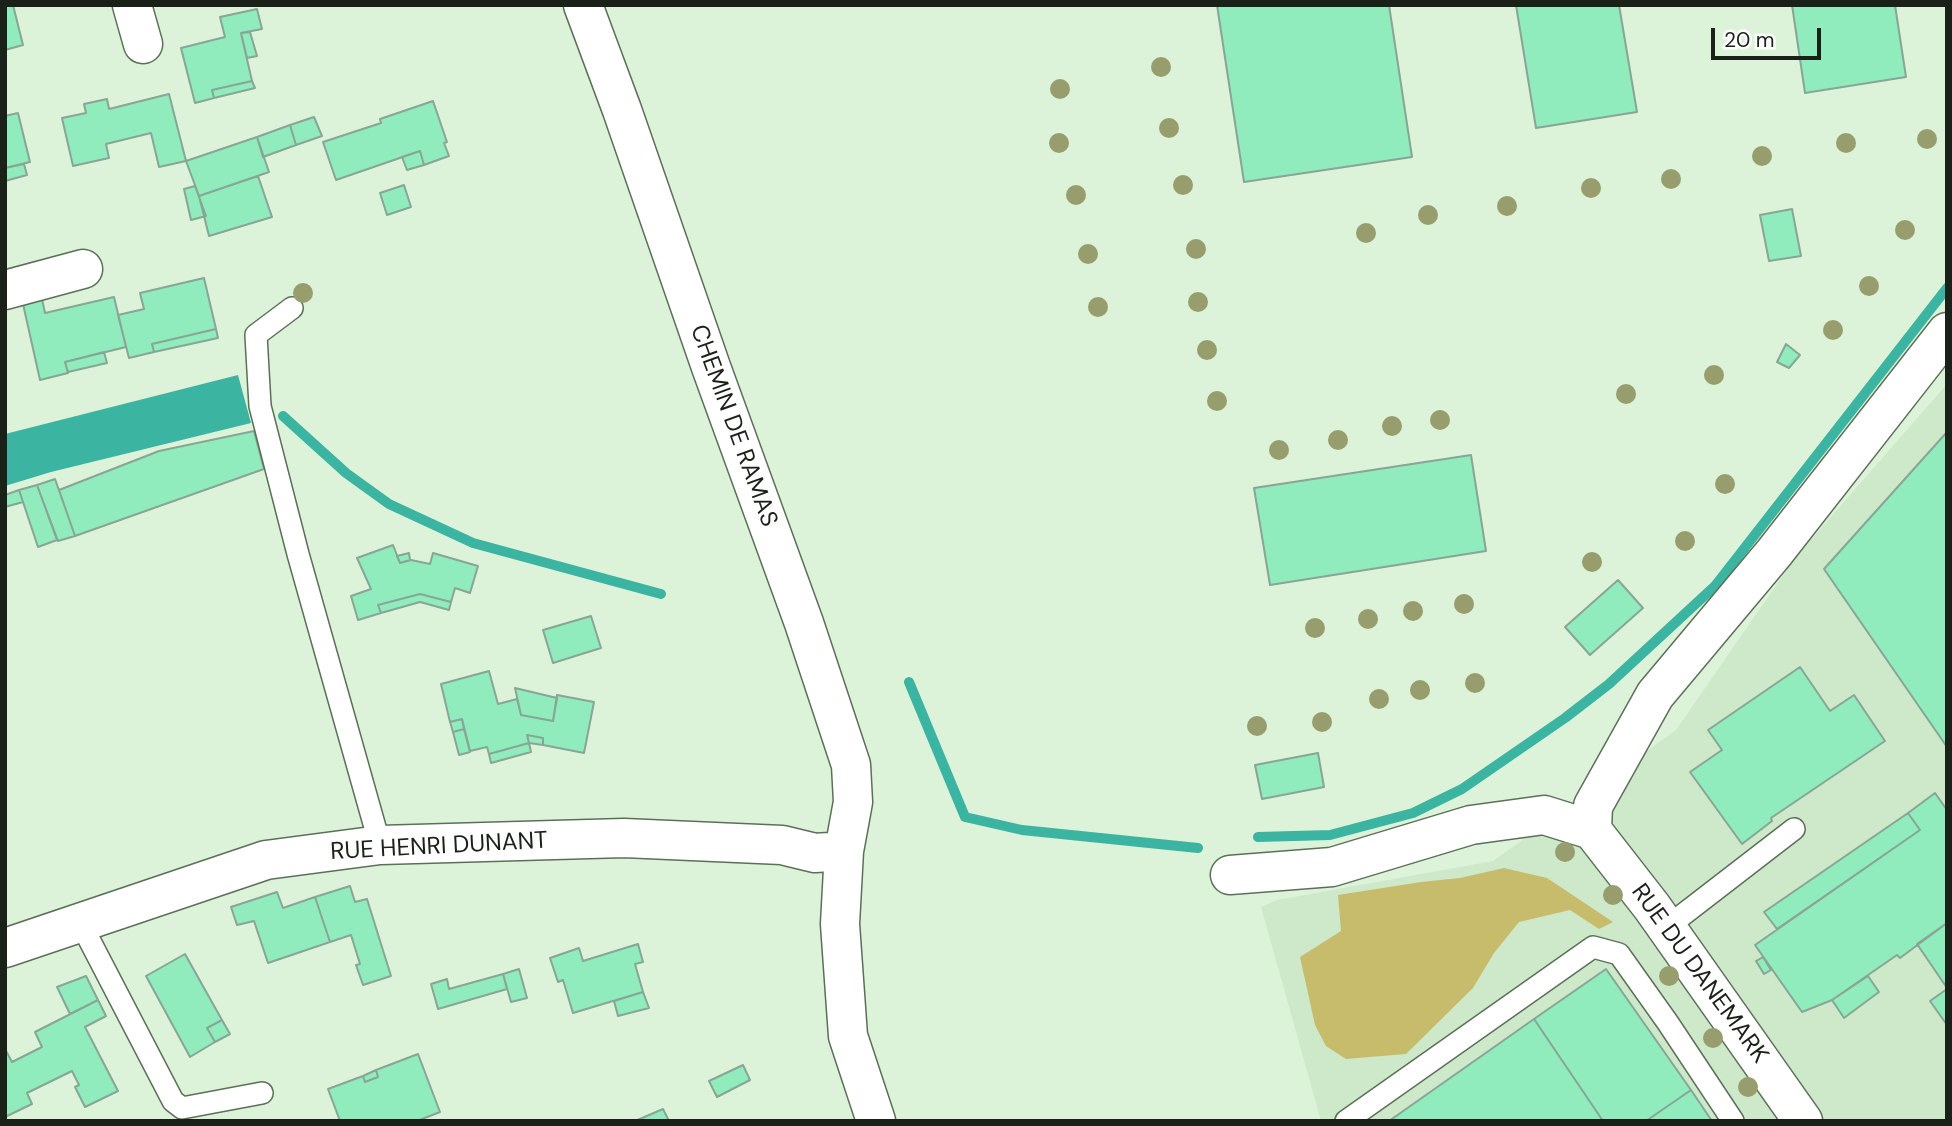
<!DOCTYPE html>
<html>
<head>
<meta charset="utf-8">
<style>
  body { margin:0 }
  #map { position:relative; width:1952px; height:1126px; overflow:hidden; background:#ddf3d9; font-family:"DM Sans",sans-serif }
  canvas { display:block }
  .frame { position:absolute; inset:0; border:7px solid #192118; pointer-events:none }
  .scale { position:absolute; left:1711px; top:28px; width:110px; height:32px; box-sizing:border-box; border:4px solid #192118; border-top:0; padding-left:9px; font-size:21px; line-height:24px; white-space:nowrap; color:#192118; -webkit-text-stroke:5px #fff; paint-order:stroke }
</style>
</head>
<body>
<div id="map">
<canvas width="1952" height="1126"></canvas>
<div class="frame"></div>
<div class="scale">20 m</div>
</div>
<script>
const ctx = document.querySelector('canvas').getContext('2d');
ctx.lineJoin = 'round';
function fill(path, color) { ctx.fillStyle = color; ctx.fill(path, 'evenodd'); }
const toPath = rows => new Path2D(rows.map(r => 'M' + r).join(''));
function strokePath(path, color, width, dash) { ctx.strokeStyle = color; ctx.lineWidth = width; ctx.lineCap = dash ? 'butt' : 'round'; ctx.setLineDash(dash || []); ctx.stroke(path); }
function write(font, color, halo, rows, align = 'center') {
  ctx.font = font + ' "DM Sans",sans-serif'; ctx.lineWidth = 5; ctx.setLineDash([]); ctx.textBaseline = 'middle'; ctx.strokeStyle = halo; ctx.fillStyle = color; for (const [text, x, y, turn = 0] of rows) {
    ctx.save(); ctx.translate(x, y); ctx.rotate((+turn || 0) * Math.PI / 180); ctx.textAlign = isNaN(turn) ? turn : align; if (halo) ctx.strokeText(text, 0, 0); ctx.fillText(text, 0, 0); ctx.restore();
  }
}
fill(toPath([
  [1947,384,1947,1121,1321,1121,1261,907,1277,900,1493,861,1676,730,1795,558]
]), '#cde9c9');
fill(toPath([
  [1504,868,1547,878,1613,922,1599,929,1570,910,1519,922,1494,953,1473,988,1406,1054,1346,1059,1326,1046,1315,1025,1300,957,1341,931,1338,895,1421,882,1460,878]
]), '#c7bc6b');
fill(toPath([
  [238,375,251,423,51,472,5,486,5,434]
]), '#3cb4a2');
strokePath(toPath([
  [283,416,346,473,389,504,473,543,661,594],
  [909,682,965,817,1022,830,1198,848],
  [1258,837,1330,835,1413,813,1462,789,1565,718,1609,684,1715,586,1947,288]
]), '#3cb4a2', 10);
const building = toPath([
  [5,5,13,5,23,45,5,50,5,5],
  [1217,5,1389,5,1412,157,1244,182,1217,5],
  [1516,5,1619,5,1637,112,1536,128,1516,5],
  [1792,5,1895,5,1906,77,1805,93,1792,5],
  [257,9,262,29,241,33,252,81,212,90,214,98,195,103,181,48,225,37,220,17,257,9],
  [250,32,257,56,247,58,241,33,250,32],
  [252,81,255,88,214,98,212,90,252,81],
  [169,94,186,161,159,167,151,133,106,144,109,158,73,166,62,118,86,113,84,104,107,99,109,109,169,94],
  [433,101,447,142,444,143,449,156,424,165,420,151,336,180,323,142,381,123,380,119,433,101],
  [18,113,30,162,5,168,5,116,18,113],
  [314,117,322,136,296,145,290,125,314,117],
  [290,125,296,145,263,157,257,137,290,125],
  [257,137,269,172,199,196,186,161,257,137],
  [420,151,424,165,407,170,402,157,420,151],
  [24,164,27,175,5,181,5,168,24,164],
  [258,176,272,217,209,236,199,196,258,176],
  [404,185,411,207,387,215,380,193,404,185],
  [195,186,206,216,191,220,184,189,195,186],
  [1792,209,1801,256,1769,261,1760,215,1792,209],
  [204,278,216,329,152,344,154,352,129,358,118,315,144,309,140,293,204,278],
  [114,297,126,347,65,362,68,373,40,380,23,304,42,299,45,313,114,297],
  [216,329,218,338,154,352,152,344,216,329],
  [1786,344,1800,355,1789,368,1777,362,1786,344],
  [104,352,107,363,68,372,65,362,104,352],
  [254,431,264,469,75,536,59,490,159,451,254,431],
  [1947,432,1947,747,1824,569,1947,432],
  [1471,455,1486,551,1270,585,1254,488,1471,455],
  [55,479,75,536,58,541,37,485,55,479],
  [37,485,57,540,38,547,19,490,37,485],
  [19,490,23,502,5,507,5,495,19,490],
  [393,545,400,563,411,560,430,564,433,553,478,566,470,593,455,588,451,602,420,594,378,605,381,613,358,620,351,596,371,589,357,558,393,545],
  [409,553,410,560,400,563,397,556,409,553],
  [1618,580,1643,608,1590,655,1565,627,1618,580],
  [420,594,451,602,449,610,420,602,381,613,378,605,420,594],
  [591,616,601,648,553,663,543,630,591,616],
  [1800,667,1830,711,1854,695,1885,741,1771,818,1772,821,1742,844,1690,772,1722,750,1708,730,1800,667],
  [489,671,498,704,517,699,521,715,553,721,557,695,594,702,584,753,543,745,543,738,527,735,529,743,489,754,487,747,470,751,462,719,450,722,441,684,489,671],
  [515,688,557,698,553,721,521,715,515,688],
  [462,719,464,729,453,732,450,722,462,719],
  [464,729,470,752,459,755,453,732,464,729],
  [527,735,543,738,543,745,529,743,527,735],
  [529,743,531,752,491,763,489,754,529,743],
  [1318,753,1324,787,1262,799,1255,765,1318,753],
  [1935,793,1947,810,1947,923,1900,958,1897,955,1832,1000,1802,1012,1755,945,1920,830,1908,813,1935,793],
  [1908,813,1920,830,1777,929,1764,912,1908,813],
  [350,886,355,902,367,899,391,976,363,985,356,965,360,964,351,935,330,942,315,897,350,886],
  [277,892,283,908,315,897,330,942,268,963,254,921,237,925,231,907,277,892],
  [1947,923,1947,988,1917,944,1947,923],
  [638,944,643,962,635,964,643,992,573,1013,563,980,558,982,550,958,579,948,583,961,638,944],
  [185,954,222,1020,207,1028,215,1042,190,1057,146,976,185,954],
  [1763,957,1771,970,1764,974,1756,961,1763,957],
  [519,969,527,998,511,1002,503,974,519,969],
  [1606,969,1691,1090,1646,1121,1603,1121,1534,1019,1606,969],
  [503,974,507,989,438,1009,431,984,447,979,449,989,503,974],
  [86,976,98,1000,70,1014,57,987,86,976],
  [1868,976,1879,992,1844,1018,1832,1000,1868,976],
  [1947,989,1947,1025,1930,1001,1947,989],
  [643,992,649,1008,618,1016,614,1001,643,992],
  [98,1000,106,1016,85,1027,118,1091,85,1107,75,1087,79,1085,72,1071,27,1093,32,1104,5,1117,5,1049,12,1062,42,1047,35,1032,98,1000],
  [1534,1019,1603,1121,1389,1121,1534,1019],
  [222,1020,230,1034,215,1042,207,1028,222,1020],
  [418,1054,440,1112,417,1121,340,1121,328,1089,363,1076,365,1082,378,1077,376,1070,418,1054],
  [743,1065,750,1080,717,1097,709,1081,743,1065],
  [376,1070,378,1077,365,1082,363,1076,376,1070],
  [1691,1090,1712,1121,1646,1121,1691,1090],
  [663,1109,669,1121,635,1121,663,1109]
]);
fill(building, '#90ebbd');
strokePath(building, '#87a695', 2);
const service = toPath([
  [292,308,256,335,260,406,298,554,380,845],
  [80,922,173,1101,182,1108,262,1093],
  [1667,927,1794,829],
  [1346,1121,1593,947,1619,954,1668,1023,1733,1121]
]);
const minor = toPath([
  [132,5,143,44],
  [583,5,622,110,711,367,804,623,851,765,853,802,844,851,840,924,848,1036,876,1121],
  [5,290,83,269],
  [1592,830,1593,806,1655,695,1774,553,1947,332],
  [1592,830,1652,907,1803,1121],
  [1230,875,1332,867,1471,825,1544,815,1592,830],
  [5,948,266,860,380,845,624,838,782,845,815,853,844,851]
]);
strokePath(service, '#5c7059', 24);
strokePath(minor, '#5c7059', 41);
strokePath(service, '#fff', 21);
strokePath(minor, '#fff', 38);
ctx.fillStyle = '#989d6d';
for (const [x, y] of [
  [1161,67],
  [1060,89],
  [1169,128],
  [1927,139],
  [1059,143],
  [1846,143],
  [1762,156],
  [1671,179],
  [1183,185],
  [1591,188],
  [1076,195],
  [1507,206],
  [1428,215],
  [1905,230],
  [1366,233],
  [1196,249],
  [1088,254],
  [1869,286],
  [303,293],
  [1198,302],
  [1098,307],
  [1833,330],
  [1207,350],
  [1714,375],
  [1626,394],
  [1217,401],
  [1440,420],
  [1392,426],
  [1338,440],
  [1279,450],
  [1725,484],
  [1685,541],
  [1592,562],
  [1464,604],
  [1413,611],
  [1368,619],
  [1315,628],
  [1475,683],
  [1420,690],
  [1379,699],
  [1322,722],
  [1257,726],
  [1565,852],
  [1613,895],
  [1669,976],
  [1713,1038],
  [1748,1087]
]) { ctx.beginPath(); ctx.arc(x, y, 10, 0, 2 * Math.PI); ctx.fill(); }
write('24px', '#192118', '#fff', [
  ["CHEMIN DE RAMAS",733,426,70],
  ["RUE HENRI DUNANT",439,847,-3],
  ["RUE DU DANEMARK",1699,974,54]
]);
</script>
</body>
</html>
